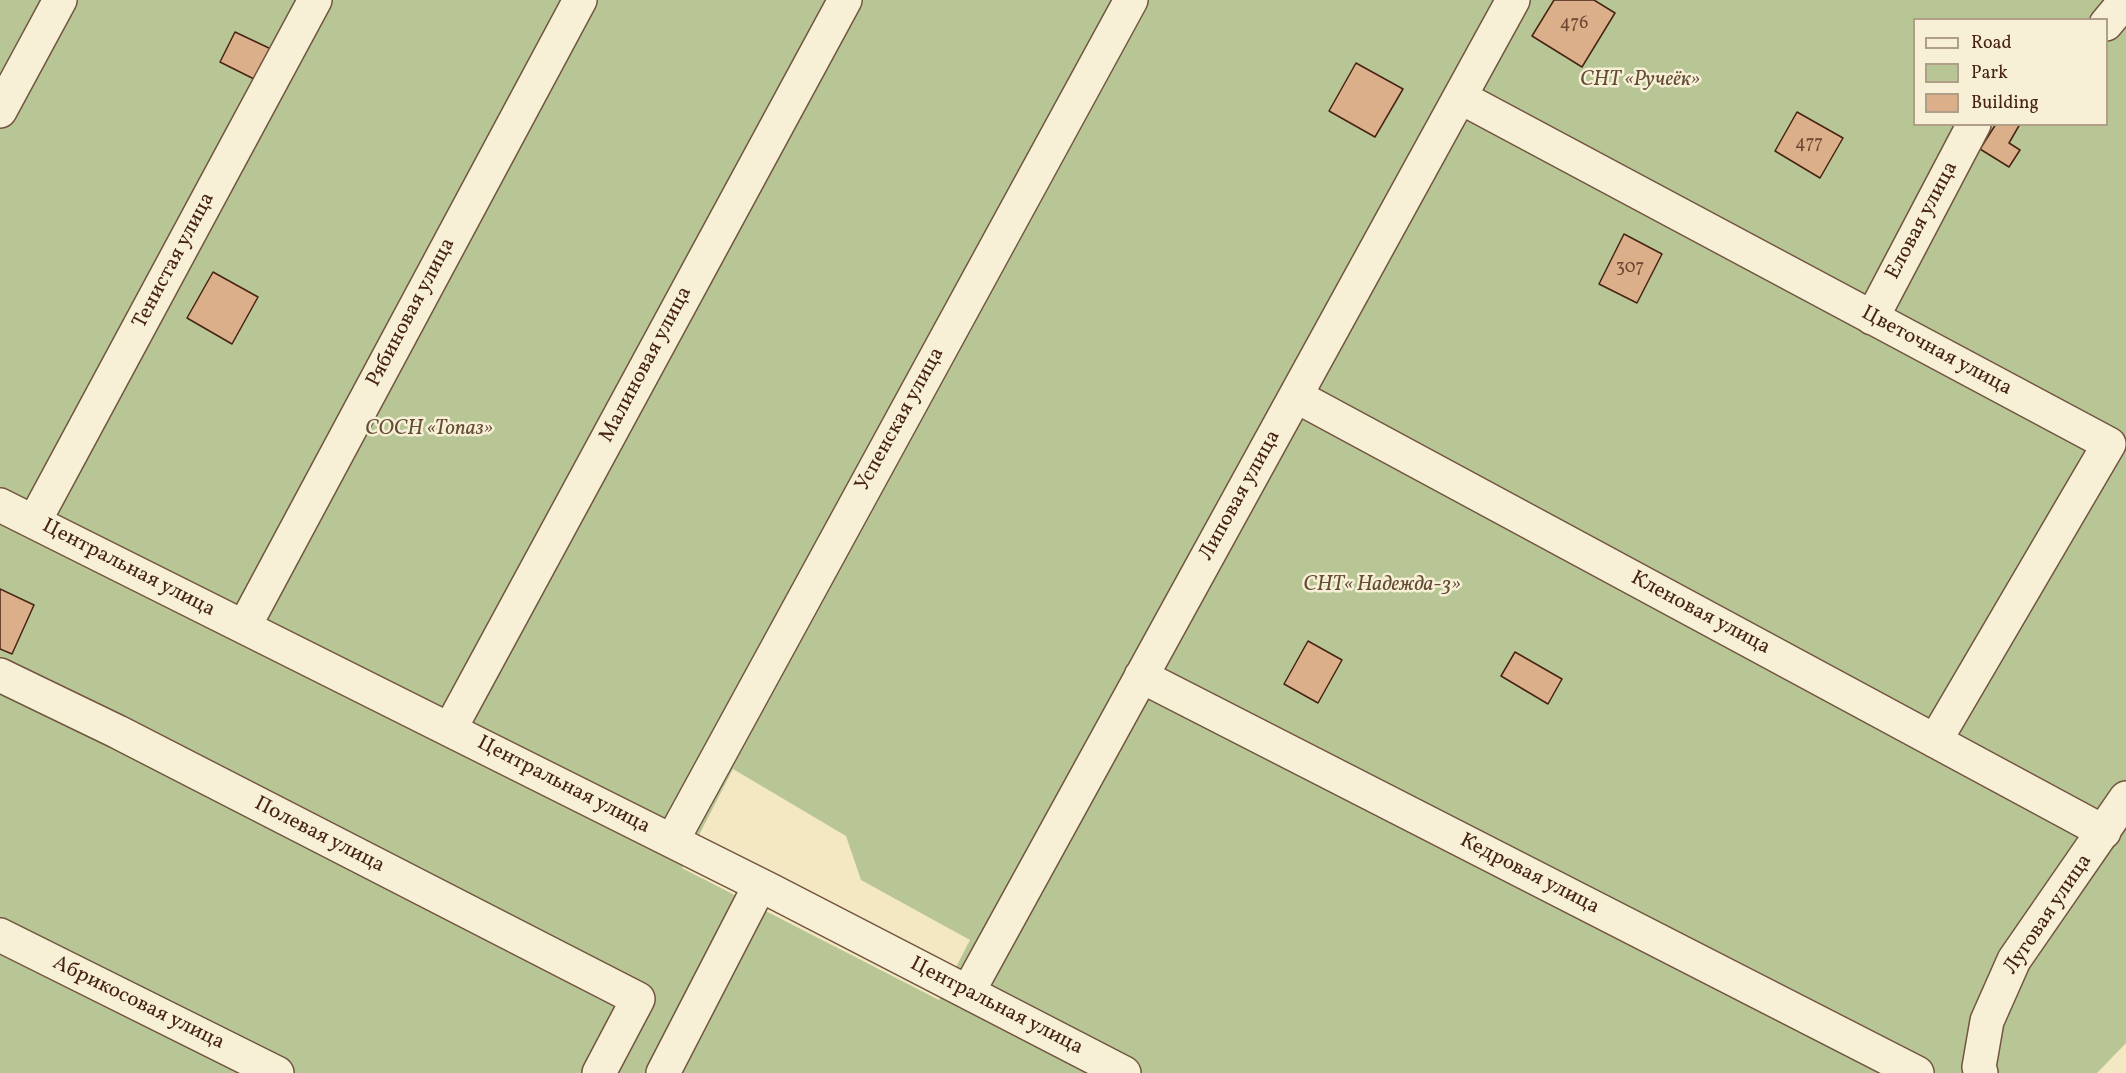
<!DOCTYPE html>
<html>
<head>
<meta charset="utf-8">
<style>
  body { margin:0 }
  #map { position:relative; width:2126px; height:1073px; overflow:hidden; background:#f3e8c1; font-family:Vollkorn,serif }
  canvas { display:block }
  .legend { position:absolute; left:1913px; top:18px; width:195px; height:108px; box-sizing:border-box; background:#f7f0d7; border:2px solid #b19e89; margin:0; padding:8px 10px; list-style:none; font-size:18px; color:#472314 }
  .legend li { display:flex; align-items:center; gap:12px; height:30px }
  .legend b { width:30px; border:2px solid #b19e89 }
</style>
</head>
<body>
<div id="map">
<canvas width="2126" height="1073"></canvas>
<ul class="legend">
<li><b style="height:8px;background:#f7f0d7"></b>Road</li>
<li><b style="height:16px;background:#b8c696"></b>Park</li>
<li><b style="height:16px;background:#dbaf89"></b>Building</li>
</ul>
</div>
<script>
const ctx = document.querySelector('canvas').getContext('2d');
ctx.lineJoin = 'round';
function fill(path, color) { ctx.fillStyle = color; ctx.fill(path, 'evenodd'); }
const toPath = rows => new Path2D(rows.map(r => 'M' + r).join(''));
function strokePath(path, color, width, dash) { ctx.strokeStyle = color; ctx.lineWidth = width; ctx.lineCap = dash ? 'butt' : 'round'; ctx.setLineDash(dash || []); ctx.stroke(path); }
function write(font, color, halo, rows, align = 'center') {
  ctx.font = font + ' Vollkorn,serif'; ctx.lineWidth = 5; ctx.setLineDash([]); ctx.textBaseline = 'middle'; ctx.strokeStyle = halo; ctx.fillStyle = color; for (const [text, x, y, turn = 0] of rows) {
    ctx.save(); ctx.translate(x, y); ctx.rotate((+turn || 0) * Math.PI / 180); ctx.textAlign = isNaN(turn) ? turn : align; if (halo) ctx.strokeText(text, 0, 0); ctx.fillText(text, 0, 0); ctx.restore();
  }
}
fill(toPath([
  [0,0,2126,0,2126,1043,2097,1073,0,1073],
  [1914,20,2106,20,2106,124,1914,124],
  [733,769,846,836,861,880,970,940,939,1000,682,868]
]), '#b8c696');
const building = toPath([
  [1554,0,1594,0,1615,13,1582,67,1532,36,1554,0],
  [235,32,271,49,256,80,220,62,235,32],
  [1356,63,1403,89,1375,137,1329,111,1356,63],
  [1797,112,1843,138,1820,178,1775,151,1797,112],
  [1996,124,2020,124,2009,143,2020,150,2009,167,1980,149,1996,124],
  [1624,234,1662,254,1637,303,1599,284,1624,234],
  [213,272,258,297,232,344,187,318,213,272],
  [0,589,34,605,12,654,0,649,0,589],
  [1308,641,1342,660,1318,703,1284,684,1308,641],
  [1515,652,1562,679,1548,704,1501,676,1515,652]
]);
fill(building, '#dbaf89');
strokePath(building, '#472314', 1.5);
const minor = toPath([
  [2106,24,2126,0],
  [1460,97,2109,444,1935,741],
  [0,111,60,0],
  [1872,318,1974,124],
  [1296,396,2104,832],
  [0,505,772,891,1124,1073],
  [34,522,315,0],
  [244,627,580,0],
  [0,675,118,732,638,999,599,1073],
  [1141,676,1917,1073],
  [450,729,845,0],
  [672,841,1131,0],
  [0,935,277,1073],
  [968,992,1513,0],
  [663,1073,760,885],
  [1981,1073,1979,1067,1987,1021,2014,960,2126,798]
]);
strokePath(minor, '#72543f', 36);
strokePath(minor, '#f7f0d7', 33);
write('18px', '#6c4631', null, [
  ["476",1574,25],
  ["477",1809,145],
  ["307",1630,269]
]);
write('italic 21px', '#634c34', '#f7f0d7', [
  ["СНТ «Ручеёк»",1640,81],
  ["СОСН «Топаз»",429,430],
  ["СНТ« Надежда-3»",1382,586]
]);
write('21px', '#472314', '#f7f0d7', [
  ["Еловая улица",1923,221,-62],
  ["Тенистая улица",175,261,-62],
  ["Рябиновая улица",412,313,-62],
  ["Цветочная улица",1936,352,28],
  ["Малиновая улица",647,365,-62],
  ["Успенская улица",901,420,-61],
  ["Липовая улица",1241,496,-61],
  ["Центральная улица",128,569,27],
  ["Кленовая улица",1700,614,28],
  ["Центральная улица",563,786,27],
  ["Полевая улица",319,836,27],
  ["Кедровая улица",1529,875,27],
  ["Луговая улица",2049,915,-56],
  ["Абрикосовая улица",138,1004,26],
  ["Центральная улица",996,1007,27]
]);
</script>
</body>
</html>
